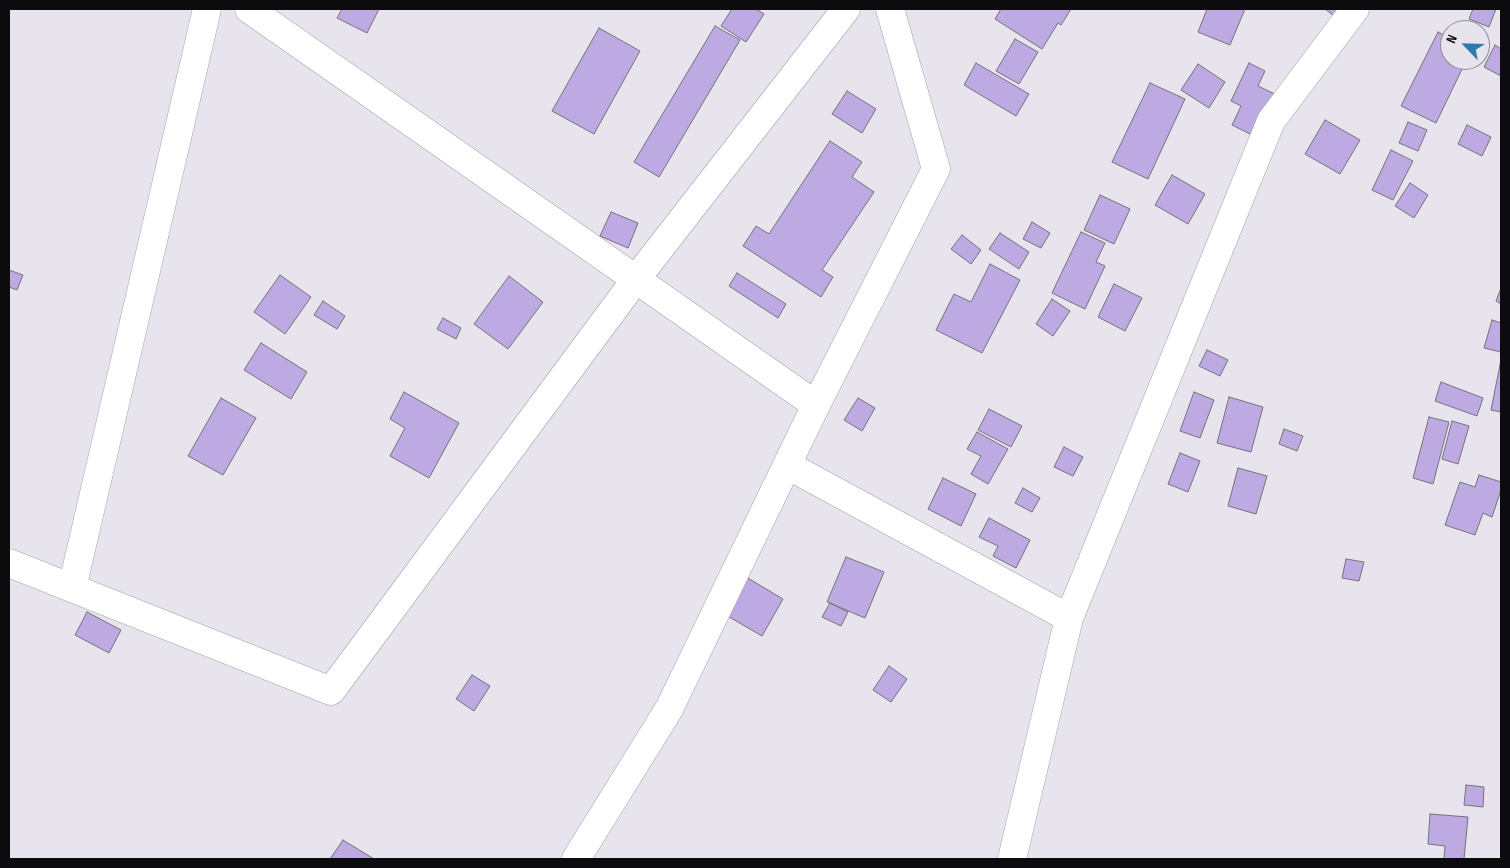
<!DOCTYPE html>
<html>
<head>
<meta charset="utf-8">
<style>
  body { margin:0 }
  #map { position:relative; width:1510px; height:868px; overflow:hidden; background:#e7e4ee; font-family:"Sofia Sans Condensed",sans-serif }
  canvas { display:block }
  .frame { position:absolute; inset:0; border:10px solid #0c0b0e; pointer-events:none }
  .north { position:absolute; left:1440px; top:20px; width:50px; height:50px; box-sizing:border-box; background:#e7e4ee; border:1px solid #8f8d94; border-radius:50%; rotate:294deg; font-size:14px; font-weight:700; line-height:20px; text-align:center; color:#0c0b0e }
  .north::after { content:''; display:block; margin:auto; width:18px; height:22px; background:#2c7bad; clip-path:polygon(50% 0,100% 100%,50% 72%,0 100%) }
</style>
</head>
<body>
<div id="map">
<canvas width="1510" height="868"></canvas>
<div class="frame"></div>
<div class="north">N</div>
</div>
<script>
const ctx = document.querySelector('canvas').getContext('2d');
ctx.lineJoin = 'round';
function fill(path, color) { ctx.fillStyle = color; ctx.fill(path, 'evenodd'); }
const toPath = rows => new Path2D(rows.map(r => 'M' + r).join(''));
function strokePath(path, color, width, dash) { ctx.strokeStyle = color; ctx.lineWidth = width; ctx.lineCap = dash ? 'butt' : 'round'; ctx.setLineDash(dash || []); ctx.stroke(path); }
const building = toPath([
  [342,9,379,9,367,33,337,18,342,9],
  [732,9,756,9,764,14,746,42,721,26,732,9],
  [1001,9,1071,9,1061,25,1058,23,1042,49,995,19,1001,9],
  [1207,9,1245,9,1230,45,1198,32,1207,9],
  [1325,9,1347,9,1339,20,1325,9],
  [1473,9,1496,9,1489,27,1469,19,1473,9],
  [715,26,740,40,659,177,634,162,715,26],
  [599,28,640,51,594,134,552,111,599,28],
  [1438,32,1450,38,1450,60,1453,60,1464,65,1436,123,1401,106,1438,32],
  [1015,39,1038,52,1019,84,996,71,1015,39],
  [1495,45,1501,49,1501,76,1484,67,1495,45],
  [976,63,1029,94,1016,116,964,85,976,63],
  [1249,63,1265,71,1258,86,1279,96,1258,138,1232,125,1241,106,1231,101,1249,63],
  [1198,64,1225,82,1209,108,1181,90,1198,64],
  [1150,83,1185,99,1148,179,1112,162,1150,83],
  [847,91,876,109,862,133,832,114,847,91],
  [1325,120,1360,140,1340,174,1305,154,1325,120],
  [1408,122,1427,130,1418,151,1399,143,1408,122],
  [1467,125,1491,137,1482,156,1458,144,1467,125],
  [830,141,862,162,852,177,874,192,822,270,833,277,821,297,743,246,756,226,769,234,830,141],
  [1391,150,1413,161,1393,200,1372,190,1391,150],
  [1172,175,1205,194,1188,224,1155,205,1172,175],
  [1410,183,1428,195,1414,218,1395,206,1410,183],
  [1100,195,1130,209,1114,244,1084,230,1100,195],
  [611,212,638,223,628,248,600,236,611,212],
  [1032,222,1050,233,1041,248,1023,239,1032,222],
  [1081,232,1105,243,1096,262,1105,266,1085,309,1052,293,1081,232],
  [1000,233,1029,252,1019,269,989,249,1000,233],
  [962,235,981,250,971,264,951,249,962,235],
  [990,264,1020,280,982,353,936,330,954,294,971,302,990,264],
  [9,270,23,275,17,290,9,287,9,270],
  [737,273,786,304,778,318,729,286,737,273],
  [280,275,311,297,285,334,254,312,280,275],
  [509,276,543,302,508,349,474,324,509,276],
  [1114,284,1142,298,1125,331,1098,317,1114,284],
  [1501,288,1501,304,1496,301,1501,288],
  [1052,299,1070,311,1053,336,1036,324,1052,299],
  [323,301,345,316,337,329,314,315,323,301],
  [443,318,461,328,456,339,437,329,443,318],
  [1492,320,1501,323,1501,352,1484,348,1492,320],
  [261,343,307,372,291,399,244,370,261,343],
  [1207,350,1228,360,1220,376,1199,366,1207,350],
  [1501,360,1501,412,1491,410,1501,360],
  [1441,382,1483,398,1477,416,1435,401,1441,382],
  [404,392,459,423,429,478,390,456,405,428,390,419,404,392],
  [1194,392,1214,400,1200,438,1180,431,1194,392],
  [1229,397,1263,407,1251,452,1217,443,1229,397],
  [221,398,256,418,223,475,188,456,221,398],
  [858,398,875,408,862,431,844,420,858,398],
  [989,409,1022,426,1011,447,978,430,989,409],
  [1429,417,1449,422,1433,484,1413,478,1429,417],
  [1452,421,1469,426,1458,464,1442,459,1452,421],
  [1284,429,1303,436,1297,451,1279,444,1284,429],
  [977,432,1008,449,988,484,971,474,981,456,967,449,977,432],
  [1064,447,1083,457,1073,476,1054,467,1064,447],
  [1180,453,1200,461,1188,492,1168,484,1180,453],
  [1238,468,1267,476,1256,514,1228,506,1238,468],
  [1479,475,1501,482,1501,490,1492,517,1483,513,1475,535,1445,525,1460,482,1475,487,1479,475],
  [943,478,976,494,961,526,928,509,943,478],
  [1023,488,1040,498,1032,512,1015,503,1023,488],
  [989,518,1030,540,1016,568,993,556,998,546,979,537,989,518],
  [846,557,884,572,865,618,827,602,846,557],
  [1346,559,1364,562,1359,581,1342,578,1346,559],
  [746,577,783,599,762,636,724,614,746,577],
  [830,603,848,612,841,626,822,617,830,603],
  [87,612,121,630,109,653,75,635,87,612],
  [889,666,907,679,891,702,873,690,889,666],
  [472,675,490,686,474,711,456,699,472,675],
  [1466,785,1484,787,1483,807,1464,805,1466,785],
  [1430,814,1468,817,1464,859,1444,859,1445,846,1428,844,1430,814],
  [343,840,374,859,330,859,343,840]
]);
fill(building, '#beaae2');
strokePath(building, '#74717a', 1);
const minor = toPath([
  [249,9,816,405],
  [787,465,1069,618],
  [9,563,331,691,636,279,846,9],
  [72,588,207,9],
  [576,859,669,709,816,405,936,169,890,9],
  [1012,859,1069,618,1271,121,1355,9]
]);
strokePath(minor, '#a3a0aa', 29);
strokePath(minor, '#fff', 28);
</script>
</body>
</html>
